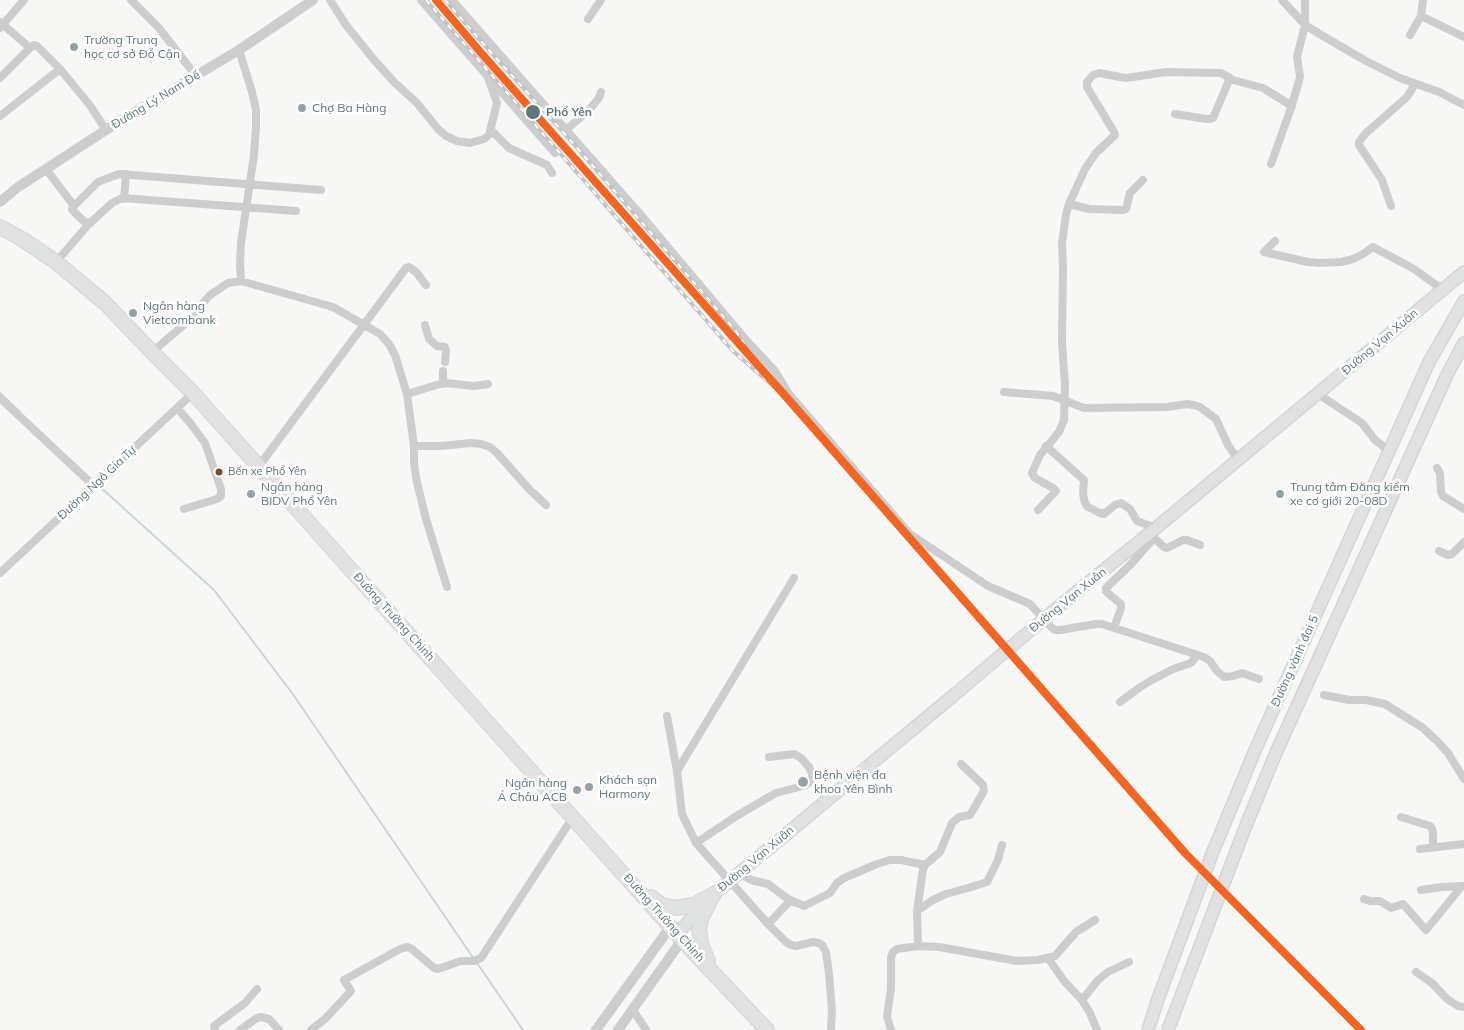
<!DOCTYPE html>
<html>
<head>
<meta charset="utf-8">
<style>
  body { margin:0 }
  canvas { display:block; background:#f7f7f6 }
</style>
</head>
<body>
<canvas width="1464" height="1030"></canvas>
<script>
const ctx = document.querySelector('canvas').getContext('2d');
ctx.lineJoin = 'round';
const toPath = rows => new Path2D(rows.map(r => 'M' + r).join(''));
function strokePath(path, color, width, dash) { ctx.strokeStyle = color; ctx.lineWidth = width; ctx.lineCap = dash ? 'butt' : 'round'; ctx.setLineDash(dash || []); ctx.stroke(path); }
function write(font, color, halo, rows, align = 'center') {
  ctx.font = font + ' Mulish,sans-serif'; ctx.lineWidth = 5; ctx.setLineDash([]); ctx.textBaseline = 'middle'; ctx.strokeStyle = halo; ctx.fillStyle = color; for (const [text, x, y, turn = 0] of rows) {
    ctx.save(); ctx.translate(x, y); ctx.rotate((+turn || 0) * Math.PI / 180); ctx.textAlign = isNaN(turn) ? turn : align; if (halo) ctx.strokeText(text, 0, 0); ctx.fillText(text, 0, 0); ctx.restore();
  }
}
strokePath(toPath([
  [0,393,20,412],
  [98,485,214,590,292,693,474,959],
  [477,963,523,1030]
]), '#cad6d6', 2);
const secondary = toPath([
  [1058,607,1156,528,1464,272],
  [677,934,714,894,954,695],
  [1148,1030,1158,999,1212,854,1256,748,1429,362,1464,301],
  [1168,1030,1245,828,1275,755,1447,375,1464,343]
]);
const trunk = toPath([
  [0,227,22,239,56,262,105,303,152,352,193,393,682,940,767,1030],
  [651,897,662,905,676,908,693,905,714,894],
  [708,961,701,944,699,929,701,919,713,895]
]);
strokePath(secondary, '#d4d5d6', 14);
strokePath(trunk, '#d3d4d4', 16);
strokePath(toPath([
  [131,0,159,28,196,76],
  [330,0,346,25,375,61,395,83,417,103,438,129,446,136,457,141,470,143,484,139,489,135,497,103,487,75],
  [421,0,555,153],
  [452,0,640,214,747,341,775,371,789,394,910,534,988,586,1030,604,1051,627,1055,630,1060,630,1096,624,1102,624,1204,657,1210,661,1217,671,1224,677,1233,676,1242,673,1259,679],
  [1282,0,1305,25,1323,36,1366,61,1400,78,1439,92,1464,105],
  [1421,16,1464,37],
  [588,19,601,0],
  [0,22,30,48],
  [0,28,24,0],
  [1410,35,1421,16,1423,0],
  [239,50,252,92,256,110,256,127,254,155,241,243,240,263,241,281],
  [0,78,30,48,34,45,37,46,60,69,89,104,106,130],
  [1175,114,1206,119,1210,119,1213,118,1230,78],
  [0,116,60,69],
  [491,130,509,148,547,165,552,173],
  [566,130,588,111,599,98,601,92],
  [1271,164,1291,108,1299,81,1300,76,1297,57,1305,25,1305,0],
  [46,169,74,206],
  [124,199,126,174],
  [1069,204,1089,209,1123,210,1126,209,1130,193,1143,180],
  [1391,206,1382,180,1359,145,1359,142,1366,133,1407,97,1415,84],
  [88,225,74,212,72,209,74,206,98,182,119,174,321,190],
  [1275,241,1264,252,1308,262,1320,263,1341,262,1353,259,1363,254,1373,247,1414,269,1443,290],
  [56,262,88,225,112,203,122,198,296,211],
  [425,325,429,339,437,346,445,347,446,352,445,362],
  [152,352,185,324,210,295,228,283,241,281,333,307,380,334,389,344,395,355,407,394,414,446,414,462,416,478,426,519,447,587],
  [443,384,443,371],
  [1004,392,1053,396,1084,408,1167,407,1187,404,1194,405,1200,407,1216,419,1228,445,1238,460],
  [407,394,440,384,446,383,474,386,488,384],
  [1318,394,1362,423,1375,440,1387,449],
  [0,398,94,486],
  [177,408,191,424,205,443,221,489,221,496,217,499,184,509],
  [414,446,441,446,471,443,481,444,490,447,497,453,529,489,546,505],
  [1046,446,1084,480,1083,494,1085,503,1088,507,1100,513,1104,514,1115,505,1121,503,1130,509,1137,521,1156,528],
  [259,466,406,268,409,267,416,272,426,285],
  [1437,468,1440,473,1441,492,1443,496,1464,509],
  [1038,510,1056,491,1053,488,1035,478,1032,473,1040,455,1059,432,1064,420,1065,385,1062,342,1063,268,1062,244,1066,214,1069,204,1085,169,1096,153,1115,135,1114,132,1087,87,1087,82,1093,75,1099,73,1126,78,1166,72,1221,73,1233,80,1263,88,1292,106],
  [1154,538,1164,547,1167,548,1183,540,1187,540,1200,545],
  [1439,551,1448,555,1452,554,1464,542],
  [0,573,193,393],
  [1114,628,1121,608,1121,604,1110,595,1106,591,1106,588,1131,564,1152,540,1154,536,1152,534],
  [1324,695,1349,700,1366,700,1385,704,1423,728,1438,742,1448,753,1464,779],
  [1120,702,1139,688,1150,681,1173,669,1191,663,1197,655],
  [667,716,677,771,682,814,696,843,768,924,786,942,791,945,796,946,813,942,819,943,822,945,826,952,829,974,832,1010,831,1030],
  [677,771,794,578],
  [1401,817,1430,826,1432,829,1433,833,1433,848],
  [696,843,738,815,776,793,806,785,812,780,812,774,809,767,801,758,794,754,769,757],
  [1420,849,1464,844],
  [739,873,751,880,768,884,788,899,804,906,830,893,837,883,844,878,877,864,890,860,901,860,925,865],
  [1421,890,1442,887,1464,886],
  [1364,899,1370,901,1380,901,1391,908,1403,904,1426,930,1462,886],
  [917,911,933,900,946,894,968,888,987,882,998,860,1002,845],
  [768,924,790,901],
  [918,946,917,911,923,869,925,865,940,852,952,823,959,817,970,815,984,791,983,785,961,764],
  [1048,958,1064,981,1082,1000,1090,1013,1097,1030],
  [1416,972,1432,983,1447,999,1458,1006,1464,1007],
  [1082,1000,1098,980,1108,972,1129,962],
  [633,1010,646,1030],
  [215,1030,214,1026,245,1003,257,989],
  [240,1030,257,1018,261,1017,269,1019,279,1030],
  [311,1030,325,1019,351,991,344,980,400,949,407,947,412,949,434,968,438,969,461,961,474,961,481,958,573,817],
  [891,1030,887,1016,891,989,891,957,893,952,897,949,918,946,939,947,1017,961,1038,960,1055,956,1076,932,1095,920]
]), '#cccdce', 8);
strokePath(toPath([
  [0,202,18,187,46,169,118,122,239,50,313,0],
  [596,1030,671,926],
  [618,1030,682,940]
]), '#cccdce', 10);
strokePath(secondary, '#e0e1e1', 11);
strokePath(trunk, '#e0e1e1', 14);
const rail = toPath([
  [426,0,733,351,788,399],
  [445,0,487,48,572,142,735,330,759,367]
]);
strokePath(rail, '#c1c3c4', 4);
strokePath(rail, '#fff', 2, [5.5]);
const secondaryBridge = toPath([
  [954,695,1058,607]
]);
strokePath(secondaryBridge, '#d4d5d6', 14, []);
strokePath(secondaryBridge, '#e0e1e1', 11);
strokePath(toPath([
  [436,0,482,54,788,399,1185,853,1361,1030]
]), '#f26522', 8);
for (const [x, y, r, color] of [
  [74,47,5,"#94a3a7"],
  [302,108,5,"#94a3a7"],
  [533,112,8,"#5e767c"],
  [133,313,5,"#94a3a7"],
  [219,472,4.5,"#7a4b2a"],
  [251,494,5,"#94a3a7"],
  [1280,494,5,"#94a3a7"],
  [803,782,6,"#94a3a7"],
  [589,787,5,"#94a3a7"],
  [577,790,5,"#94a3a7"]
]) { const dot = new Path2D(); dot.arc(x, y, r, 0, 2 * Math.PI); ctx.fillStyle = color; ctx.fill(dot); strokePath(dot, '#fff', 2); }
write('11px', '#5e767c', '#fff', [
  ["Bến xe Phổ Yên",228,472]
], 'left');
write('12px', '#5e767c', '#fff', [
  ["Trường Trung",84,40],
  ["học cơ sở Đỗ Cận",84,54],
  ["Chợ Ba Hàng",312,108],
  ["Ngân hàng",143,306],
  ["Vietcombank",143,320],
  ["Ngân hàng",261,487],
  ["BIDV Phổ Yên",261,501],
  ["Trung tâm Đăng kiểm",1290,487],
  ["xe cơ giới 20-08D",1290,501],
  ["Bệnh viện đa",814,775],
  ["khoa Yên Bình",814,789],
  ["Khách sạn",599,780],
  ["Harmony",599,794],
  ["Ngân hàng",567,783,"right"],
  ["Á Châu ACB",567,797,"right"]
], 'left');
write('12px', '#5e767c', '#fff', [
  ["Đường Lý Nam Đế",156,100,-31],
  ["Đường Vạn Xuân",1380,342,-40],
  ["Đường Ngô Gia Tự",97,483,-43],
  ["Đường Vạn Xuân",1068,600,-39],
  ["Đường Trường Chinh",394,617,48],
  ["Đường vành đai 5",1295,661,-66],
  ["Đường Vạn Xuân",756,859,-40],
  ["Đường Trường Chinh",664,918,48]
]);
write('bold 12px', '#5e767c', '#fff', [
  ["Phổ Yên",546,112]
], 'left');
</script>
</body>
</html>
